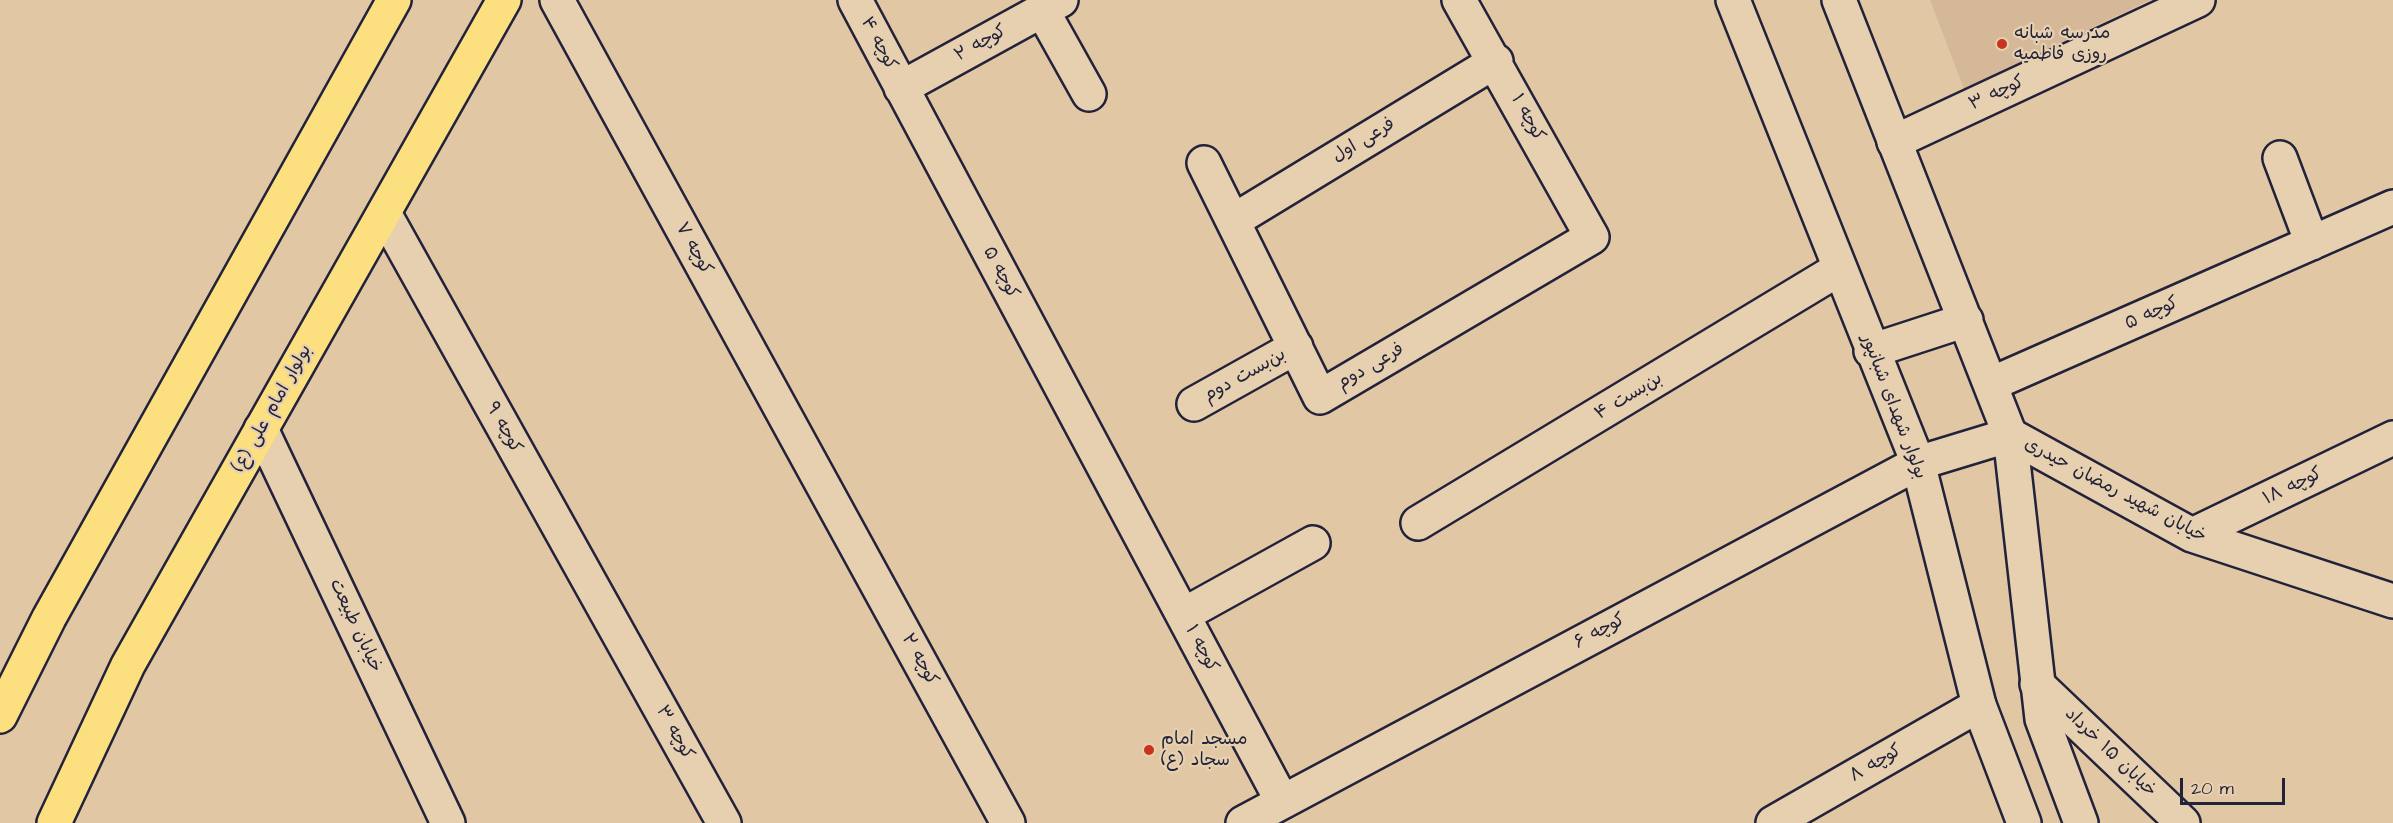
<!DOCTYPE html>
<html>
<head>
<meta charset="utf-8">
<style>
  body { margin:0 }
  #map { position:relative; width:2393px; height:823px; overflow:hidden; background:#e2c7a4; font-family:"Architects Daughter",sans-serif }
  canvas { display:block }
  .scale { position:absolute; left:2180px; top:778px; width:105px; height:27px; box-sizing:border-box; border:3px solid #22223b; border-top:0; padding-left:8px; font-size:18px; line-height:21px; white-space:nowrap; color:#22223b; -webkit-text-stroke:4px #e6d0af; paint-order:stroke }
</style>
</head>
<body>
<div id="map">
<canvas width="2393" height="823"></canvas>
<div class="scale">20 m</div>
</div>
<script>
const ctx = document.querySelector('canvas').getContext('2d');
ctx.lineJoin = 'round';
function fill(path, color) { ctx.fillStyle = color; ctx.fill(path, 'evenodd'); }
const toPath = rows => new Path2D(rows.map(r => 'M' + r).join(''));
function strokePath(path, color, width, dash) { ctx.strokeStyle = color; ctx.lineWidth = width; ctx.lineCap = dash ? 'butt' : 'round'; ctx.setLineDash(dash || []); ctx.stroke(path); }
function write(font, color, halo, rows, align = 'center') {
  ctx.font = font + ' "Architects Daughter","Playpen Sans Arabic",sans-serif'; ctx.lineWidth = 4.5; ctx.setLineDash([]); ctx.textBaseline = 'middle'; ctx.strokeStyle = halo; ctx.fillStyle = color; for (const [text, x, y, turn = 0] of rows) {
    ctx.save(); ctx.translate(x, y); ctx.rotate((+turn || 0) * Math.PI / 180); ctx.textAlign = isNaN(turn) ? turn : align; if (halo) ctx.strokeText(text, 0, 0); ctx.fillText(text, 0, 0); ctx.restore();
  }
}
fill(toPath([
  [1930,0,2150,0,1964,89]
]), '#d5b898');
const minor = toPath([
  [557,0,1008,823],
  [855,0,1282,801],
  [1042,10,1089,94],
  [901,88,1061,0],
  [1894,142,2198,0],
  [2280,158,2312,243],
  [1204,163,1320,397,1592,237,1459,0],
  [384,213,724,823],
  [1233,221,1496,61],
  [1991,384,2393,207],
  [1194,404,1296,347],
  [261,429,448,823],
  [2010,435,2192,535,2393,601],
  [1418,523,1839,269],
  [2192,535,2393,438],
  [1183,615,1313,543],
  [2037,684,2183,823],
  [1243,823,1918,463],
  [1773,823,1979,705]
]);
const tertiary = toPath([
  [1733,0,1918,463,1979,705,2024,823],
  [1839,0,2010,435,2042,719,2081,823],
  [1871,351,1966,320],
  [1918,463,2010,435]
]);
const primary = toPath([
  [0,716,49,618,394,0],
  [54,823,128,665,504,0]
]);
strokePath(minor, '#22223b', 38);
strokePath(tertiary, '#22223b', 38);
strokePath(primary, '#22223b', 38);
strokePath(minor, '#e6d0af', 33);
strokePath(tertiary, '#e6d0af', 33);
strokePath(primary, '#fce080', 33);
for (const [x, y, r, color] of [
  [2002,44,6,"#c8321e"],
  [1149,750,6,"#c8321e"]
]) { const dot = new Path2D(); dot.arc(x, y, r, 0, 2 * Math.PI); ctx.fillStyle = color; ctx.fill(dot); strokePath(dot, '#e6d0af', 2); }
write('18px', '#22223b', '#e6d0af', [
  ["مدرسه شبانه",2014,34],
  ["روزی فاطمیه",2014,55],
  ["مسجد امام",1161,740],
  ["سجاد (ع)",1161,761]
], 'left');
write('18px', '#22223b', '#e6d0af', [
  ["کوچه ۴",878,44,62],
  ["کوچه ۲",981,44,-29],
  ["کوچه ۳",1997,94,-25],
  ["کوچه ۱",1527,118,61],
  ["فرعی اول",1364,141,-31],
  ["کوچه ۷",693,249,61],
  ["کوچه ۵",1000,273,62],
  ["کوچه ۵",2152,314,-24],
  ["فرعی دوم",1371,367,-30],
  ["بن‌بست دوم",1245,376,-29],
  ["بن‌بست ۴",1629,397,-31],
  ["بولوار شهدای شبانپور",1893,407,69],
  ["بولوار امام علی (ع)",273,409,-61],
  ["کوچه ۹",503,428,61],
  ["کوچه ۱۸",2293,487,-26],
  ["خیابان شهید رمضان حیدری",2115,491,28],
  ["خیابان طبیعت",355,626,65],
  ["کوچه ۶",1600,632,-28],
  ["کوچه ۱",1201,649,62],
  ["کوچه ۲",919,660,61],
  ["کوچه ۳",674,733,61],
  ["خیابان ۱۵ خرداد",2110,753,44],
  ["کوچه ۸",1876,764,-30]
]);
</script>
</body>
</html>
